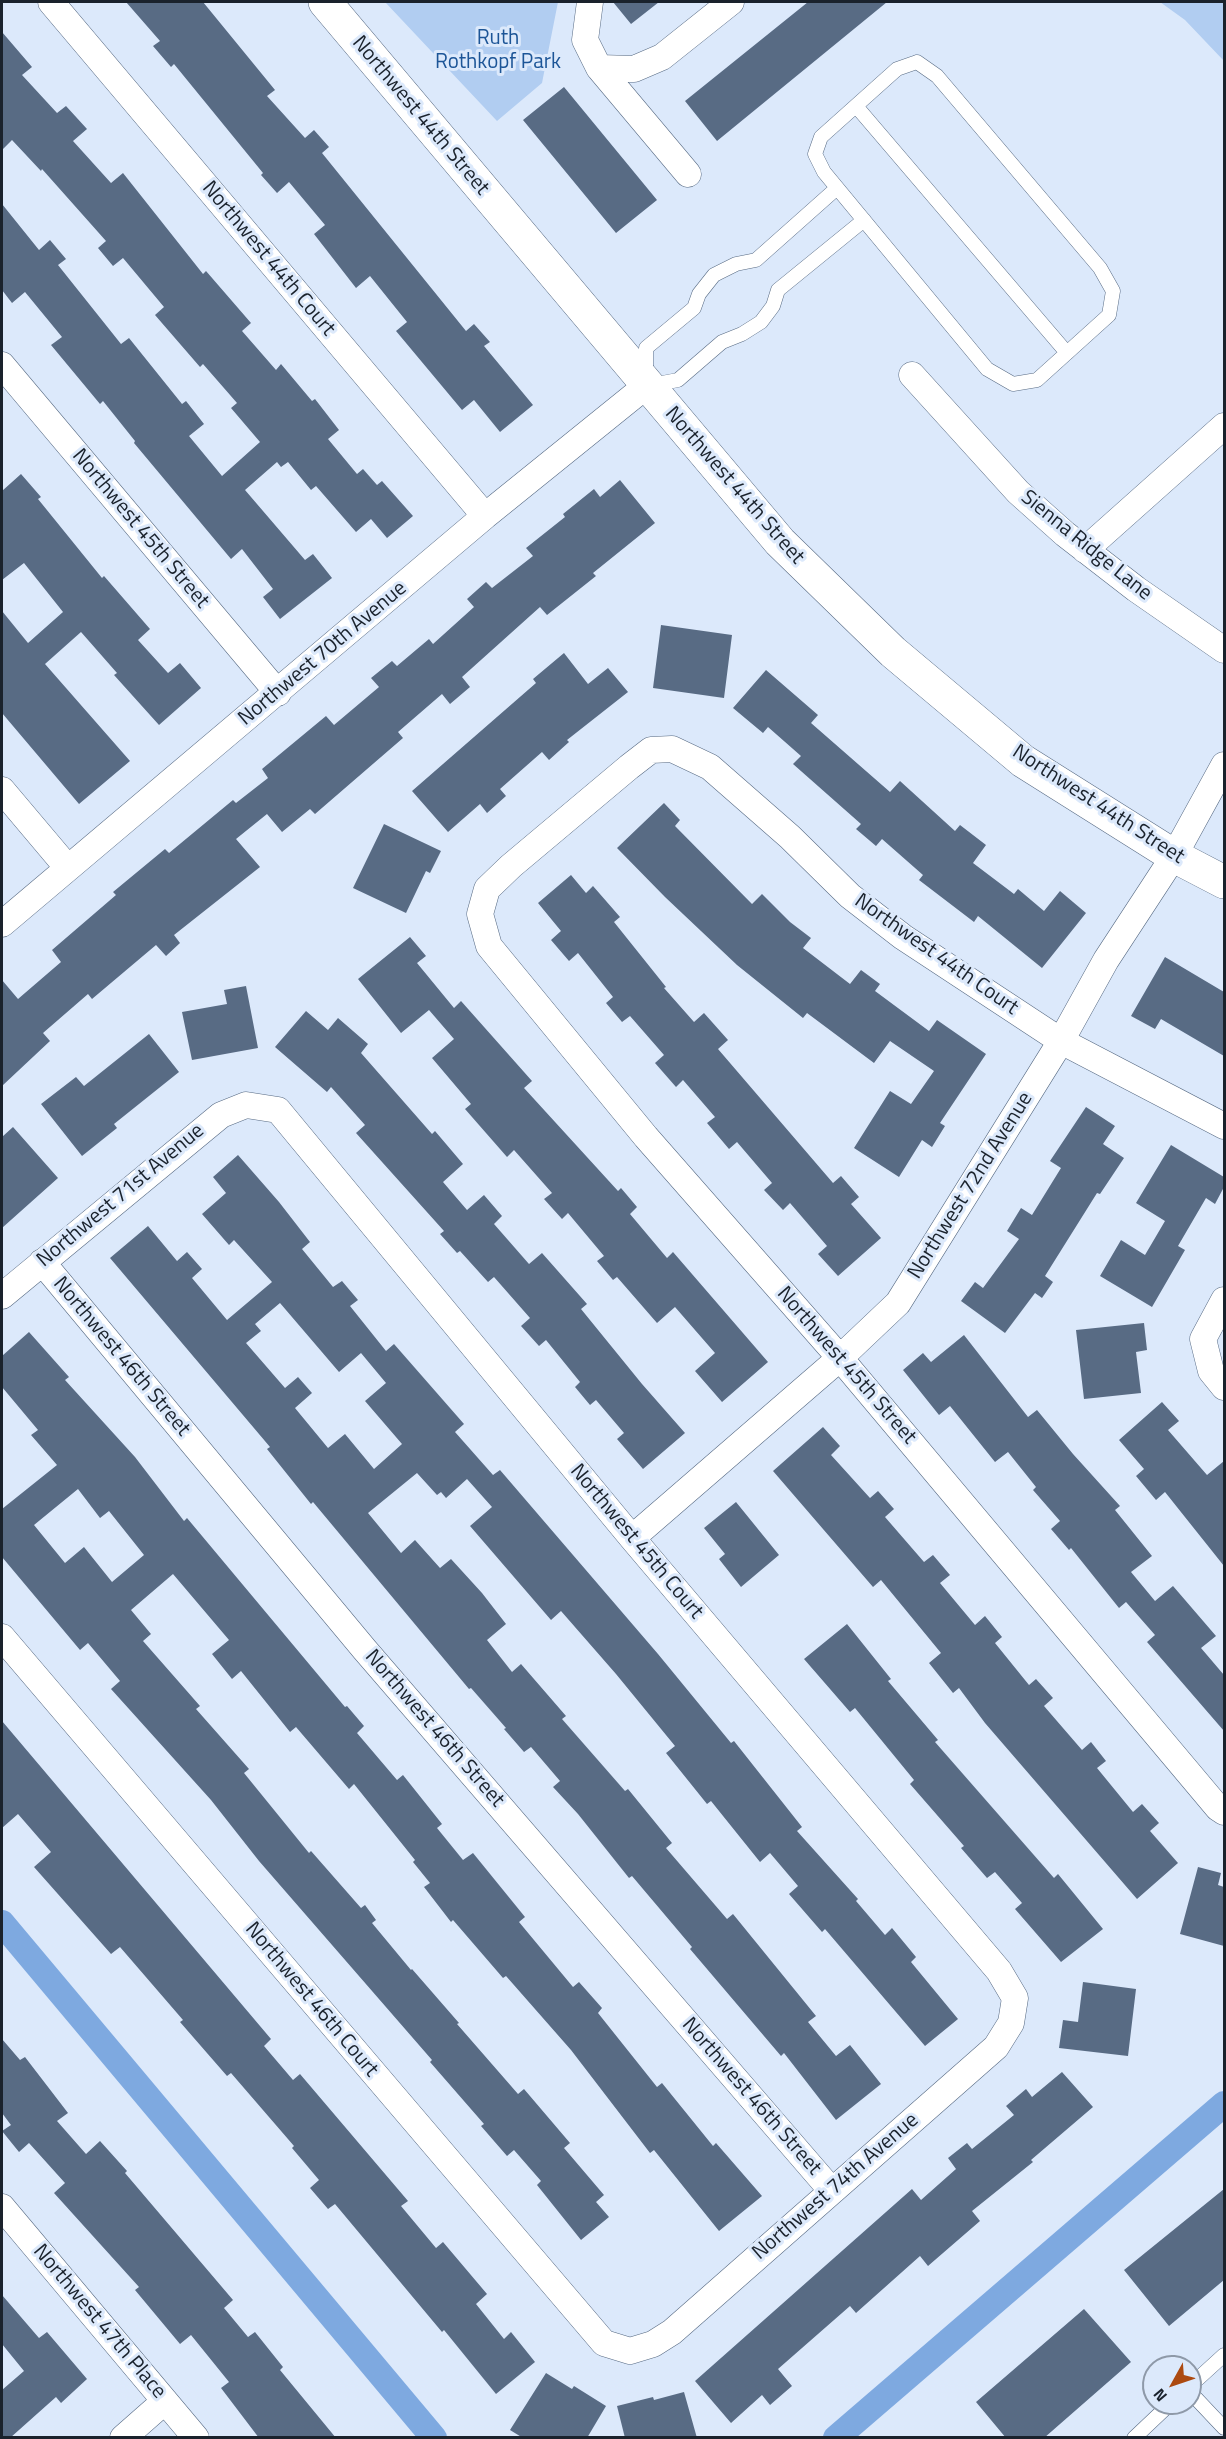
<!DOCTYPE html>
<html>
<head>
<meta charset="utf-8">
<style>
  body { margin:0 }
  #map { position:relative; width:1226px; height:2439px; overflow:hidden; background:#dce9fb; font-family:"Titillium Web",sans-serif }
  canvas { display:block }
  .frame { position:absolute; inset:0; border:3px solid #1a222c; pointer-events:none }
  .north { position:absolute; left:1142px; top:2355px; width:60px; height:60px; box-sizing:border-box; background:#dce9fb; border:2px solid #8e99a8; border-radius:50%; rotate:230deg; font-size:16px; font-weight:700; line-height:24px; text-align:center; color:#1a222c }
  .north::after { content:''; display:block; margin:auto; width:21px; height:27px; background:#ac4a11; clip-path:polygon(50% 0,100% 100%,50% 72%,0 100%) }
</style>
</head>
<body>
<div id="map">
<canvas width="1226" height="2439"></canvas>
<div class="frame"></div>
<div class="north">N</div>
</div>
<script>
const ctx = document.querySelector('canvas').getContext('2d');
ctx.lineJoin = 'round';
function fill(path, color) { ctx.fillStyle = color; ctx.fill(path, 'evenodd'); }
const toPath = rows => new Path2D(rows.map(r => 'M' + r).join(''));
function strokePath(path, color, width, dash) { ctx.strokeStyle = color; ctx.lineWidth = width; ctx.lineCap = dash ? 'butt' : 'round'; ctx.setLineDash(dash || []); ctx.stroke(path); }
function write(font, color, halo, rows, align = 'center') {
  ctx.font = font + ' "Titillium Web",sans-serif'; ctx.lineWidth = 6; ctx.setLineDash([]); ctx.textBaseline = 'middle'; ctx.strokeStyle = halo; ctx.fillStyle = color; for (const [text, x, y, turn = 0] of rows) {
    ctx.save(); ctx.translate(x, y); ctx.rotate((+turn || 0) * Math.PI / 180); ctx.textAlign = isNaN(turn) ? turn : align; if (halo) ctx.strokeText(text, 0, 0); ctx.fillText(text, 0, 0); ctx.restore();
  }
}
fill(toPath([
  [385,2,558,2,542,83,497,121],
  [1160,2,1224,2,1224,61,1185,20]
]), '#b1cdf1');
strokePath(toPath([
  [2,1923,434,2438],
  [836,2438,1224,2104]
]), '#7ea9e0', 26);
fill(toPath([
  [126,2,203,2,275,90,267,96,305,138,314,130,329,147,322,153,466,331,474,324,490,342,484,346,533,405,500,432,474,400,462,410,396,331,407,322,370,276,356,288,314,234,325,225,289,182,277,193,261,175,263,173,174,64,171,67,153,46,160,41],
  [613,2,659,2,631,24],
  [808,2,887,2,717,141,685,101],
  [2,32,32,67,22,75,57,113,66,106,87,129,73,141,111,183,123,173,203,274,206,271,251,323,242,331,276,370,281,364,312,401,315,399,339,430,328,439,357,474,363,469,377,485,382,481,413,516,387,538,371,519,356,532,316,486,311,490,288,462,281,467,277,462,245,490,305,560,313,554,332,578,280,619,263,597,273,589,242,549,231,559,134,443,135,441,103,401,100,404,51,345,62,337,25,292,12,303,2,290,2,204,39,250,50,240,66,259,58,265,121,344,129,338,182,404,186,401,204,424,189,436,222,476,260,442,231,408,237,403,203,364,200,367,155,315,164,307,123,258,113,266,98,248,106,241,42,169,41,171,12,140,2,150],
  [564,87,657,200,616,233,523,120],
  [21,474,41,497,38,499,102,578,104,576,150,629,138,640,168,673,180,663,201,688,159,725,114,675,117,673,81,632,45,664,130,761,79,804,2,713,2,611,28,643,63,612,24,563,2,580,2,491],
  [620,480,655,523,593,573,596,576,547,615,540,607,462,677,470,687,450,704,442,694,398,732,403,738,315,814,310,809,282,832,267,814,236,839,260,867,174,935,180,943,166,956,156,945,92,999,88,994,43,1033,50,1041,2,1086,2,980,18,999,61,962,52,950,116,895,113,892,165,849,169,853,233,800,236,803,268,778,262,769,326,716,334,725,379,687,371,678,392,661,397,666,429,639,433,644,474,607,467,599,486,582,492,588,533,556,526,548,565,517,563,514,594,489,600,497],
  [661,625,732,635,724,698,653,688],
  [564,653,588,684,608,668,628,692,567,740,569,742,549,760,542,752,500,789,506,796,487,813,480,804,448,832,412,791,536,683,533,679],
  [766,670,818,715,811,723,890,792,900,781,955,831,960,825,986,845,973,863,1014,894,1018,889,1044,911,1060,891,1086,913,1042,968,978,916,974,922,919,880,923,875,882,839,876,846,856,829,861,824,793,764,801,756,768,727,763,733,733,708],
  [664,803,680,820,675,826,752,904,762,894,790,922,811,938,803,948,850,984,861,970,880,984,875,991,929,1031,937,1020,986,1054,940,1123,945,1126,932,1147,922,1140,899,1177,854,1148,890,1091,911,1104,934,1071,890,1041,874,1063,807,1013,803,1018,737,965,665,897,617,848],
  [384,824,441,851,430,873,426,871,406,913,353,888],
  [571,875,586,893,593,886,620,917,614,922,666,987,664,988,694,1022,704,1013,728,1040,718,1049,833,1183,841,1176,859,1197,851,1204,881,1238,838,1276,818,1254,827,1246,790,1203,783,1210,764,1190,772,1183,737,1142,729,1149,707,1123,715,1117,683,1080,676,1087,655,1063,664,1055,630,1016,622,1022,606,1003,613,997,578,953,569,961,551,940,561,931,538,903],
  [410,937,426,956,417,963,454,1008,461,1001,532,1081,524,1088,618,1191,621,1188,637,1207,630,1214,667,1258,673,1252,768,1362,722,1402,695,1371,715,1353,675,1307,657,1323,617,1277,613,1280,597,1261,604,1256,568,1213,562,1219,544,1199,552,1193,514,1150,507,1157,465,1109,471,1104,432,1058,454,1039,429,1010,401,1033,358,979],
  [1165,957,1224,992,1224,1056,1161,1019,1155,1029,1131,1016],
  [246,986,258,1048,192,1060,182,1012,227,1004,224,990],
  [306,1011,328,1030,338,1018,368,1044,361,1053,432,1134,435,1131,463,1164,443,1182,467,1210,484,1195,502,1216,494,1224,529,1264,542,1253,587,1304,581,1309,642,1384,685,1433,643,1469,617,1439,624,1433,596,1400,590,1405,575,1387,580,1382,546,1340,539,1346,521,1326,530,1318,494,1277,488,1282,460,1251,457,1253,440,1234,444,1231,356,1133,365,1125,331,1087,327,1092,275,1047],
  [149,1034,179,1072,114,1124,117,1128,82,1156,41,1104,76,1077,84,1086],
  [1086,1107,1115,1126,1103,1144,1124,1158,1100,1194,1097,1193,1045,1276,1053,1282,1042,1298,1035,1293,1005,1333,961,1301,975,1282,983,1288,1019,1239,1007,1231,1021,1208,1032,1215,1061,1168,1050,1161],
  [13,1127,58,1178,2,1228,2,1137],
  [1171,1145,1224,1177,1224,1187,1215,1204,1206,1198,1178,1246,1185,1250,1152,1307,1100,1276,1121,1240,1145,1255,1165,1221,1136,1203],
  [238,1155,279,1202,310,1242,302,1249,333,1287,342,1281,358,1300,350,1306,386,1351,394,1344,464,1424,455,1432,493,1475,500,1470,658,1654,731,1743,734,1741,802,1827,797,1831,858,1899,856,1901,885,1935,892,1928,916,1957,911,1962,958,2019,925,2046,825,1929,822,1932,789,1894,798,1886,770,1853,760,1862,711,1801,707,1804,666,1753,675,1746,616,1674,561,1611,551,1620,470,1526,492,1507,467,1479,446,1498,441,1492,437,1495,417,1473,368,1513,401,1553,415,1540,440,1568,451,1559,482,1593,506,1624,487,1640,512,1672,521,1664,566,1716,562,1719,625,1791,628,1789,672,1843,666,1848,727,1919,733,1914,816,2016,808,2022,836,2056,850,2045,881,2084,836,2120,784,2053,781,2056,690,1949,692,1947,632,1876,629,1878,578,1814,553,1787,560,1781,531,1747,524,1752,504,1729,506,1728,471,1688,469,1689,313,1502,311,1504,267,1449,270,1447,110,1258,148,1226,177,1261,187,1252,202,1269,192,1278,227,1320,272,1282,234,1240,229,1245,202,1214,226,1193,213,1177],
  [280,1303,339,1372,361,1353,386,1383,365,1401,402,1444,374,1469,345,1434,328,1448,295,1408,312,1393,298,1377,285,1388,246,1343,261,1331,255,1324],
  [1144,1323,1147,1350,1136,1352,1141,1393,1084,1399,1076,1330],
  [29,1332,69,1377,65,1380,135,1457,184,1521,187,1518,345,1707,347,1706,364,1726,357,1733,397,1780,403,1775,442,1824,437,1828,463,1860,473,1853,525,1917,519,1922,573,1987,579,1982,602,2008,598,2013,657,2087,662,2083,713,2146,716,2143,762,2196,719,2231,654,2150,650,2153,571,2050,506,1976,503,1978,453,1920,451,1922,424,1887,430,1883,413,1862,415,1860,354,1784,349,1789,296,1727,290,1732,241,1671,232,1679,212,1654,229,1640,173,1574,131,1610,151,1634,143,1641,200,1706,196,1709,249,1769,244,1773,309,1853,311,1851,361,1908,365,1905,376,1920,372,1923,411,1970,412,1969,459,2023,457,2024,518,2094,524,2089,570,2143,564,2148,604,2195,596,2202,609,2217,581,2240,537,2185,541,2181,514,2150,507,2156,481,2126,484,2124,430,2062,432,2060,259,1861,211,1800,111,1689,120,1681,88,1643,80,1650,2,1557,2,1509,57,1465,31,1435,38,1430,2,1387,2,1356],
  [78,1489,100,1518,109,1511,144,1555,112,1582,84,1547,65,1563,34,1525],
  [964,1335,1028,1417,1037,1410,1073,1454,1120,1506,1115,1510,1152,1556,1131,1572,1155,1601,1173,1586,1216,1636,1201,1648,1224,1675,1224,1731,1147,1642,1155,1635,1126,1602,1119,1608,1071,1548,1069,1550,1051,1529,1060,1521,1033,1490,1036,1487,1008,1452,995,1462,950,1406,939,1415,903,1370,923,1353,931,1362],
  [1162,1402,1179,1421,1168,1430,1207,1475,1224,1461,1224,1566,1165,1492,1156,1500,1136,1476,1144,1469,1119,1440],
  [823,1427,840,1446,831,1455,870,1498,878,1491,894,1509,885,1517,924,1562,933,1555,950,1575,940,1583,975,1625,985,1616,1002,1637,995,1643,1029,1685,1036,1679,1053,1698,1044,1706,1082,1750,1091,1742,1106,1761,1097,1768,1133,1812,1142,1804,1159,1823,1150,1831,1178,1863,1137,1899,985,1723,959,1688,953,1693,929,1663,941,1653,881,1580,873,1587,773,1471],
  [736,1502,779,1555,741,1587,719,1559,725,1554,704,1528],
  [847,1624,891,1679,888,1681,938,1740,935,1742,1054,1878,1058,1874,1103,1929,1061,1962,1015,1909,1022,1903,995,1872,987,1878,961,1848,964,1846,910,1784,914,1780,855,1708,850,1712,804,1659],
  [2,1721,271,2039,264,2046,293,2080,300,2074,408,2201,401,2206,436,2248,443,2242,487,2294,476,2304,504,2339,511,2332,535,2362,496,2394,444,2330,442,2332,335,2204,328,2209,310,2188,319,2180,292,2148,294,2146,231,2073,227,2076,180,2022,183,2020,120,1947,111,1954,34,1867,51,1852,18,1814,2,1828],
  [1198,1867,1221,1873,1218,1885,1224,1887,1224,1946,1180,1934],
  [1083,1982,1136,1989,1128,2056,1059,2048,1063,2020,1078,2022],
  [2,2039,20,2060,25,2057,68,2113,57,2121,86,2154,100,2141,127,2171,125,2173,233,2300,224,2308,248,2337,255,2332,283,2367,280,2370,336,2438,259,2438,221,2388,229,2382,191,2335,180,2344,135,2290,139,2287,54,2193,65,2183,29,2143,19,2152,2,2131,11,2125,2,2113],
  [1062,2072,1093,2107,1031,2160,1033,2162,972,2211,980,2221,928,2266,920,2256,856,2313,850,2306,778,2369,792,2386,770,2405,762,2395,731,2423,695,2381,912,2189,921,2200,956,2169,948,2158,967,2143,972,2149,1014,2115,1006,2106,1026,2089,1032,2097],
  [1224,2189,1224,2280,1169,2326,1124,2270],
  [2,2295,39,2338,47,2332,87,2379,61,2403,56,2397,10,2438,2,2438,2,2390,24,2371,2,2344],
  [1084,2309,1131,2362,1044,2438,1006,2438,976,2402],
  [546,2373,572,2389,574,2386,606,2406,587,2438,523,2438,510,2430],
  [684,2392,697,2438,625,2438,617,2406,653,2397,654,2400]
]), '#586b84');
const service = toPath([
  [917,62,937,76,1100,268,1113,291,1109,315,1037,380,1013,384,987,369,824,172,815,154,821,137,897,69,917,62],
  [856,106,1067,353],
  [837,188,756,260,736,264,714,275,699,294,694,308,646,348,646,386,678,380,722,342,742,334,761,322,773,306,778,290,864,220],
  [1190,2386,1224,2355],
  [1190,2392,1224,2428],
  [1134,2438,1171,2403]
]);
const minor = toPath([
  [51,2,485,516],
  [590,2,585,40,599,68,688,174],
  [599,68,634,69,662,57,731,2],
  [2,365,278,693],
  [912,375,1018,492,1065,534,1136,589,1224,650],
  [1085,550,1224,426],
  [2,790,67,867],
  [2,924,485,516,646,386],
  [1224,1126,1061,1041,903,937,850,896,790,837,710,767,672,749,651,750,629,767,511,866,487,889,480,914,489,946,646,1137,840,1358,1218,1808,1224,1812],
  [42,1262,365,1650,832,2191],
  [2,1296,221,1115,246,1105,278,1110,632,1538,999,1971,1015,1998,1011,2023,996,2047,672,2332,653,2344,630,2351,604,2343,2,1637],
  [1224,1300,1203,1339,1211,1371,1224,1387],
  [632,1538,840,1358,898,1303,1061,1041,1106,960,1174,856,1224,765],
  [2,2207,196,2438],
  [123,2438,165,2401]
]);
const tertiary = toPath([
  [325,2,780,542,893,652,1023,761,1174,856,1224,882]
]);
strokePath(service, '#576a83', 15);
strokePath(minor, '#576a83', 27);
strokePath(tertiary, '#576a83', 34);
strokePath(service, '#fff', 14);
strokePath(minor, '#fff', 26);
strokePath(tertiary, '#fff', 33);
write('21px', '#1c5597', '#dce9fb', [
  ["Ruth",498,39],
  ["Rothkopf Park",498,63]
]);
write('21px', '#1a222c', '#dce9fb', [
  ["Northwest 44th Street",420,116,50],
  ["Northwest 44th Court",268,259,50],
  ["Northwest 44th Street",734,486,49],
  ["Northwest 45th Street",140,529,50],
  ["Sienna Ridge Lane",1086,546,39],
  ["Northwest 70th Avenue",323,654,-40],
  ["Northwest 44th Street",1098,805,33],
  ["Northwest 44th Court",936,955,35],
  ["Northwest 72nd Avenue",971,1186,-58],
  ["Northwest 71st Avenue",121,1196,-40],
  ["Northwest 46th Street",121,1357,50],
  ["Northwest 45th Street",846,1366,49],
  ["Northwest 45th Court",636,1542,50],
  ["Northwest 46th Street",434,1729,49],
  ["Northwest 46th Court",311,2000,50],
  ["Northwest 46th Street",751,2097,49],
  ["Northwest 74th Avenue",836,2187,-41],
  ["Northwest 47th Place",99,2322,50]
]);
</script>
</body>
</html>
